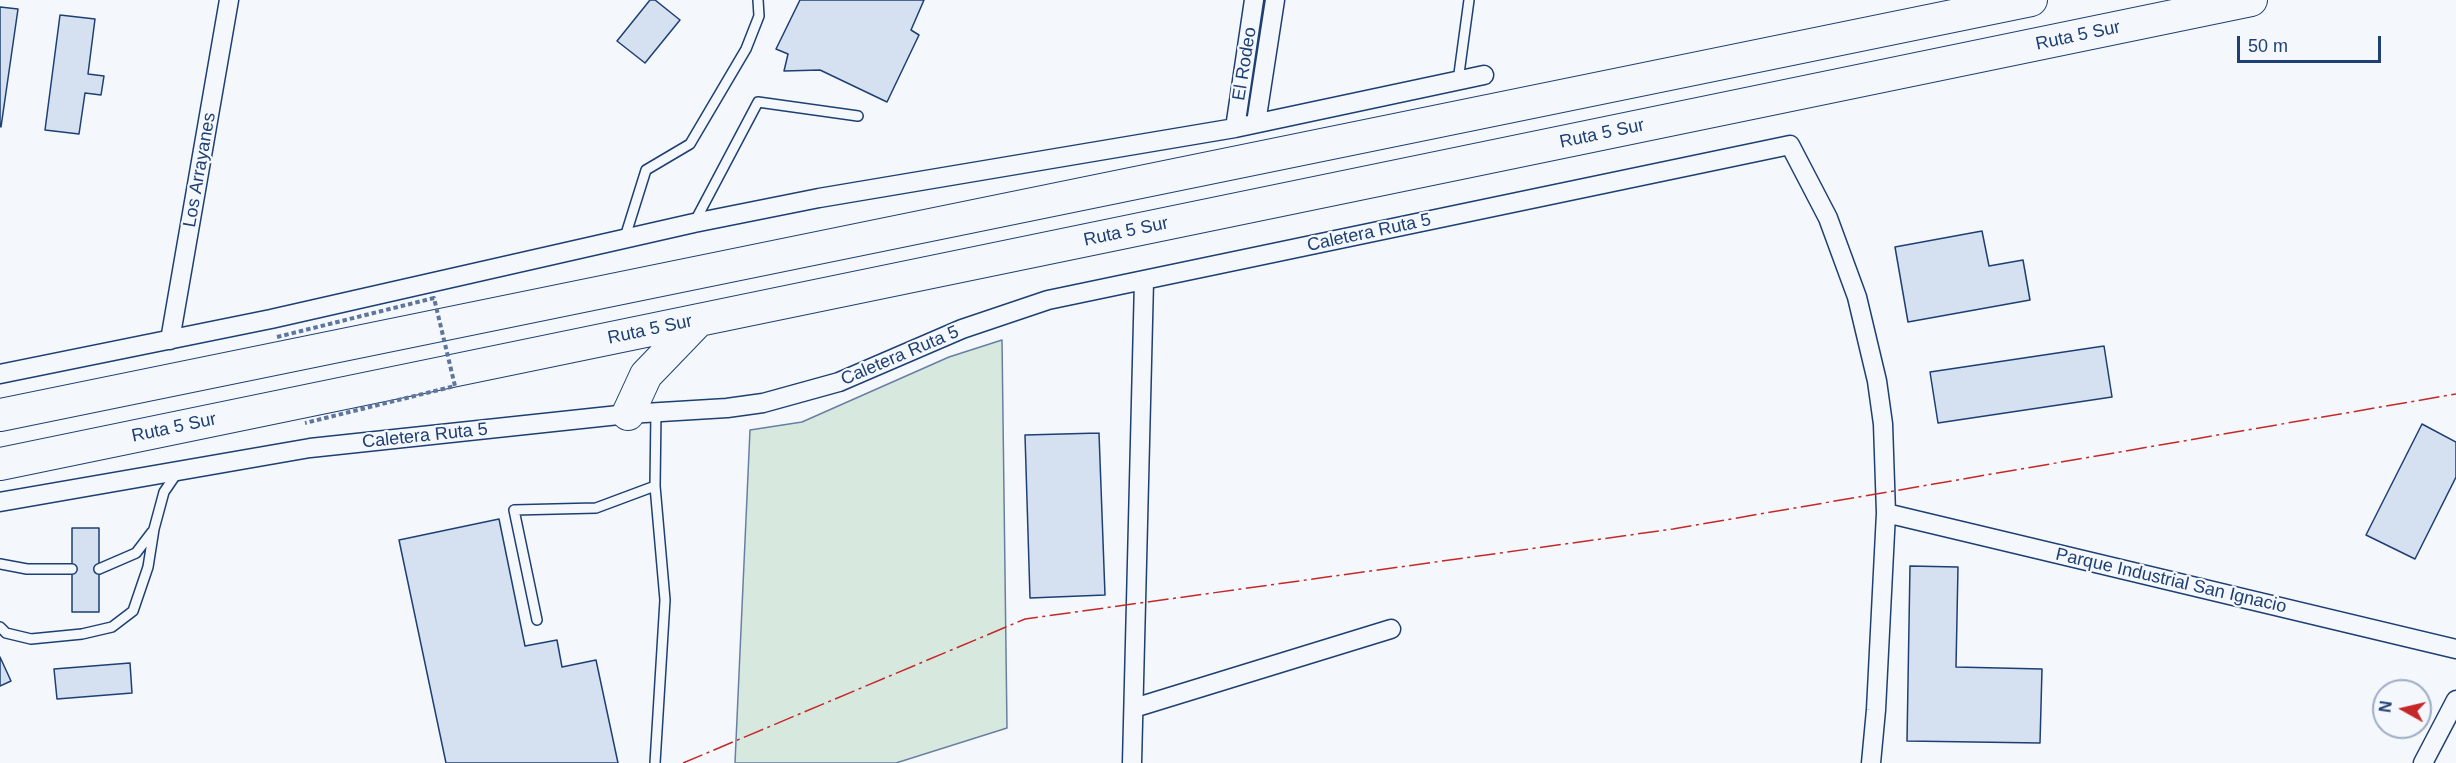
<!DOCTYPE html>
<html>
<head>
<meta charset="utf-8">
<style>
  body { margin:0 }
  #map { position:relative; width:2456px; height:763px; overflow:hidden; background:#f4f7fb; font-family:Arial,sans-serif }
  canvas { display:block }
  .north { position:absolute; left:2372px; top:679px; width:60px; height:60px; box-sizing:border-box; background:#f4f7fb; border:2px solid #9eadc5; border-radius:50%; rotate:278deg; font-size:16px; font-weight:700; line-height:24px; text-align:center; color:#1d3f73 }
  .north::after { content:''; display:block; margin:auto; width:21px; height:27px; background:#c62828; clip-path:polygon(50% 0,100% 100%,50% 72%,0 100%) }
  .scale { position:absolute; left:2237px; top:36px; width:144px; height:27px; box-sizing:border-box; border:3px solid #1d3f73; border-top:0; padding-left:8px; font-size:18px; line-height:21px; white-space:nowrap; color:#1d3f73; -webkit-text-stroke:4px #f4f7fb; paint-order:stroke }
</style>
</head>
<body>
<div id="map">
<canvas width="2456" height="763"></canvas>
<div class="north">N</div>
<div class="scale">50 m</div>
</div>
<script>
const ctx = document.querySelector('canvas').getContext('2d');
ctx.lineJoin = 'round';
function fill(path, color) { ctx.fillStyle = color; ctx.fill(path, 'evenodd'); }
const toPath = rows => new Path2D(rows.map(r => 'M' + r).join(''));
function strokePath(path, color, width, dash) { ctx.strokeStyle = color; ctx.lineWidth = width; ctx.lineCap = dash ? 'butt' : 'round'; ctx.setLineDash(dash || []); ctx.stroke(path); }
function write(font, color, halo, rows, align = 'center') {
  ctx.font = font + ' Arial,sans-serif'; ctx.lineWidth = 4.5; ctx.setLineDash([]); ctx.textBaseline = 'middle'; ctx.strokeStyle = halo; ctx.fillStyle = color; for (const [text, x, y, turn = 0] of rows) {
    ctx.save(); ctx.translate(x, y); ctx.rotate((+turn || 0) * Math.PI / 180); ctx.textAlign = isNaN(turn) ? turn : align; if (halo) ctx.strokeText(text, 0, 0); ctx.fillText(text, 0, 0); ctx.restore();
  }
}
const green = toPath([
  [1002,340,1007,728,896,763,735,763,750,430,802,422,949,357,1002,340]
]);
fill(green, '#d7e8df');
strokePath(green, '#687fa3', 1.5);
const building = toPath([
  [650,0,655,0,680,20,645,63,617,41,650,0],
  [800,0,924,0,911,30,919,35,887,102,820,70,784,71,788,54,776,49,800,0],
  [0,7,18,9,1,127,0,126,0,7],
  [60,15,95,19,88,74,104,76,101,95,85,93,79,134,45,130,60,15],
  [1982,231,1989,266,2023,260,2030,300,1908,322,1895,247,1982,231],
  [2104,346,2112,397,1938,423,1930,372,2104,346],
  [2422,424,2456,442,2456,477,2415,559,2366,535,2422,424],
  [1099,433,1105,595,1030,598,1025,435,1099,433],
  [499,519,525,646,557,640,562,667,596,660,618,763,446,763,399,540,499,519],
  [72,528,99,528,99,612,72,612,72,528],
  [1910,566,1958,567,1956,667,2042,669,2040,743,1907,741,1910,566],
  [0,657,11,681,0,686,0,657],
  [130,663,132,693,57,699,54,669,130,663]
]);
fill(building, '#d5e0f0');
strokePath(building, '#1d3f73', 1.5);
const lane = toPath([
  [1458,81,1469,0],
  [694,223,758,102,858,116],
  [625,237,646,170,690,144,746,49,759,16,758,0],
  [0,564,27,569,72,569],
  [99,569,136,553,152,532],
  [537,620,514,510,596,508,655,486],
  [0,627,6,633,31,639,82,634,112,627,133,611,148,567,154,529,164,492,177,473],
  [655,763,665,600,655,486,656,412]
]);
const street = toPath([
  [1256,123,1275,0],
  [1235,128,1254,0],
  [170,340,229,0],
  [0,374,271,319,694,223,819,198,1235,128,1484,75],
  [0,502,310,448,628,414,727,408,763,403,839,382,962,329,1048,300,1790,145,1828,218,1857,297,1877,381,1883,424,1886,513,1876,710,1871,763],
  [1886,513,2456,649],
  [1134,708,1391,629],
  [1132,763,1144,281],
  [2423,763,2456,700]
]);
const highway = toPath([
  [628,414,646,375,699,320],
  [0,415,2031,0],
  [0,464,2251,0]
]);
strokePath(lane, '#1d3f73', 12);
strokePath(street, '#1d3f73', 21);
strokePath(highway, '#1d3f73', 34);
strokePath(lane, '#f4f7fb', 9);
strokePath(street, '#f4f7fb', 18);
strokePath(highway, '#f4f7fb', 32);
strokePath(toPath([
  [277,337,434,298,455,386,305,423]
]), '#5e769c', 4, [4.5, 3]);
strokePath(toPath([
  [683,763,1025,619,1673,529,2456,394]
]), '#c62828', 1.5, [21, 4.5, 3, 4.5]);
write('18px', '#1d3f73', '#f4f7fb', [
  ["Ruta 5 Sur",2078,36,-12],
  ["El Rodeo",1245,64,-81],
  ["Ruta 5 Sur",1602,134,-12],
  ["Los Arrayanes",200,170,-80],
  ["Ruta 5 Sur",1126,232,-12],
  ["Caletera Ruta 5",1369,233,-12],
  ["Ruta 5 Sur",650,330,-12],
  ["Caletera Ruta 5",900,356,-23],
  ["Ruta 5 Sur",174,428,-12],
  ["Caletera Ruta 5",425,436,-6],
  ["Parque Industrial San Ignacio",2171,581,13]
]);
</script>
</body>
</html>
